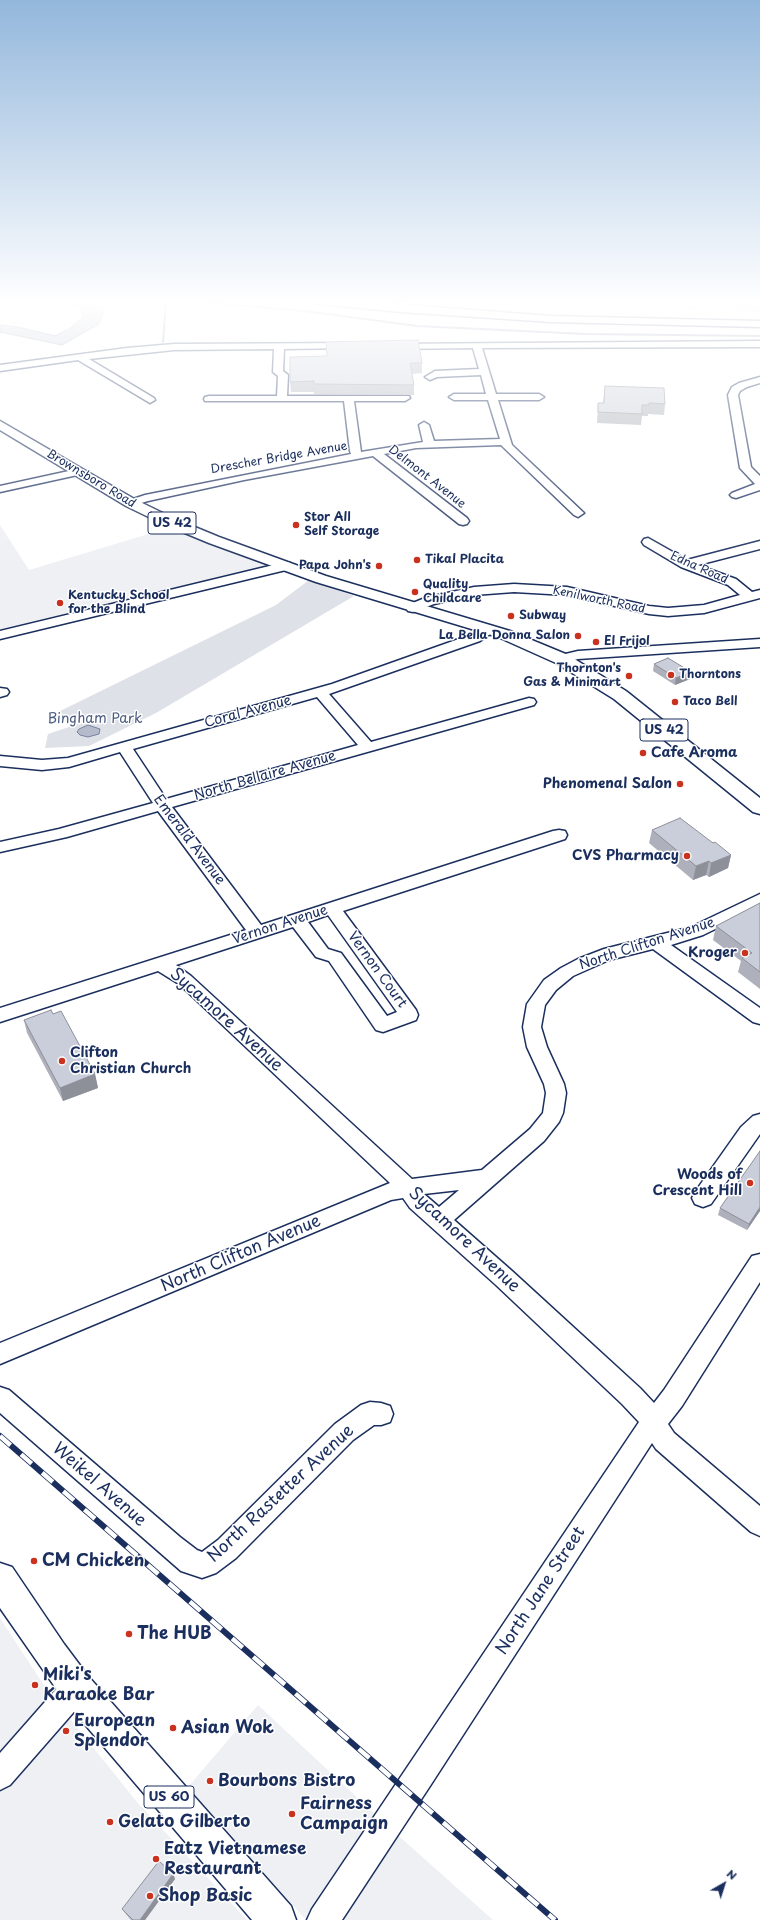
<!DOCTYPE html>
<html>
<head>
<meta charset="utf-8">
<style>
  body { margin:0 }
  #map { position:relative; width:760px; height:1920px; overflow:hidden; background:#fff; font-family:"Playpen Sans",sans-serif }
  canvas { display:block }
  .north { position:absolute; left:704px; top:1864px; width:40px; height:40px; -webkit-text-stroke:3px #fff; paint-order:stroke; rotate:39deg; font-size:11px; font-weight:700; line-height:16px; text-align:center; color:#1b2f5e }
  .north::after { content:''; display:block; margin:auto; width:14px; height:18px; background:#1b2f5e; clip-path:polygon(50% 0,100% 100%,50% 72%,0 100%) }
</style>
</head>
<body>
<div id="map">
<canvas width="760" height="1920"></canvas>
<div class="north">N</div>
</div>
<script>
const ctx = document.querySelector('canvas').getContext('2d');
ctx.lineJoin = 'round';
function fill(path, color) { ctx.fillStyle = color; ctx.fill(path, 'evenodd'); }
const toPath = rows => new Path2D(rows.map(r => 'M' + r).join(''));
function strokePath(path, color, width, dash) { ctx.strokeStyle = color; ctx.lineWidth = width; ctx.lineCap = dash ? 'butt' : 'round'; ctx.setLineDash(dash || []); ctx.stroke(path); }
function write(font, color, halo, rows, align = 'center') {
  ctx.font = font + ' "Playpen Sans",sans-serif'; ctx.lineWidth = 3; ctx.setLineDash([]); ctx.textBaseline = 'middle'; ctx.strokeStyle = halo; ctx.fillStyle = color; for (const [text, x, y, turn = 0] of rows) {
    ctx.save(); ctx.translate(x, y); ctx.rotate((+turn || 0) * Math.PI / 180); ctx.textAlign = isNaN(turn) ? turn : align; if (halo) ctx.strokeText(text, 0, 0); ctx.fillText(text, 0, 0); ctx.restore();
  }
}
fill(toPath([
  [0,525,29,570,168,528,267,565,266,568,240,576,0,630],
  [0,1618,47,1690,137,1802,247,1920,0,1920],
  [258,1705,391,1829,493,1920,306,1920,188,1787]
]), '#eff0f4');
fill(toPath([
  [514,301,760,301,760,312,585,306],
  [309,580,354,596,156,713,89,746,45,748,48,734,72,726,54,714,276,605]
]), '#dee1e7');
const water = toPath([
  [66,301,94,301,104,311,99,324,62,345,0,332,0,325,18,327,55,336,71,328,83,316,78,304,66,301],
  [88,725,100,729,99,734,88,737,80,735,77,732,79,729,88,725]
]);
fill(water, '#b5bbca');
strokePath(water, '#77839f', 1);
strokePath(toPath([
  [188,301,305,311,417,326,586,334,760,336],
  [163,342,166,301]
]), '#77839f', 2);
const minor = toPath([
  [760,341,760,347,482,348,496,394,539,394,544,397,539,400,498,400,512,445,584,513,578,517,574,515,501,445,416,448,384,454,467,518,469,521,467,524,463,525,459,524,373,456,244,480,148,501,131,506,127,505,125,503,127,501,145,495,351,454,350,451,344,401,205,401,204,399,205,397,209,396,277,396,278,376,273,372,274,349,174,350,89,359,154,398,155,400,150,403,78,360,0,371,0,365,127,348,174,344,350,343,353,344,355,346,353,348,284,349,283,371,288,375,287,396,409,396,410,398,405,401,354,401,361,452,423,442,419,425,424,422,429,425,434,441,500,439,488,400,454,400,449,397,454,394,486,394,481,375,437,377,430,380,425,377,435,371,479,369,473,348,395,349,392,348,390,346,392,344,760,341],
  [760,377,760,383,747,387,740,391,738,395,751,467,760,476,760,490,736,498,732,497,730,495,732,493,755,484,740,468,728,395,732,387,739,383,760,377],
  [78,469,84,472,82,474,0,492,0,486,78,469],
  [648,538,687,560,760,541,760,549,698,565,736,579,752,592,760,590,760,598,704,613,668,616,649,614,567,595,514,592,474,595,434,604,413,612,408,611,406,608,408,605,425,598,474,587,514,584,567,587,649,606,668,608,704,605,740,595,728,585,681,567,644,545,642,542,644,539,648,538],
  [286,562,290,563,292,566,290,569,0,639,0,631,286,562],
  [489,626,494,627,496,630,480,641,329,694,371,742,529,698,534,699,536,702,534,705,172,807,261,925,553,831,559,830,565,831,567,835,565,839,343,911,416,1010,418,1015,416,1020,383,1032,376,1030,329,961,316,957,293,927,176,965,191,976,412,1179,482,1170,530,1129,543,1113,546,1093,544,1084,527,1047,523,1027,527,1004,544,980,561,968,578,959,604,949,691,927,760,894,760,907,703,935,671,945,760,1008,760,1024,753,1022,653,949,609,960,573,976,556,990,545,1005,541,1027,547,1047,564,1084,566,1093,563,1113,559,1122,544,1141,454,1220,512,1271,640,1388,654,1403,664,1390,752,1256,760,1254,760,1282,682,1406,668,1424,674,1433,760,1506,760,1536,751,1532,656,1449,652,1443,430,1786,342,1920,307,1920,312,1909,639,1422,622,1404,496,1285,410,1208,403,1198,391,1200,0,1364,0,1343,390,1183,179,984,158,971,0,1022,0,1008,246,930,158,811,67,837,0,852,0,842,59,829,153,803,120,752,69,767,42,770,0,766,0,756,42,760,68,758,332,684,470,635,489,626],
  [317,697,358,745,166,799,133,749,317,697],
  [328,915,397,1012,387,1016,341,953,328,949,308,922,328,915],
  [459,1190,439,1207,424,1194,459,1190],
  [760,639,760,647,578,659,562,663,557,662,555,659,557,656,578,651,760,639],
  [0,688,7,689,9,692,7,695,0,697,0,688],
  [760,1114,760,1134,711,1204,703,1207,695,1204,692,1198,695,1192,741,1127,753,1116,760,1114],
  [0,1387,9,1390,180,1537,197,1550,202,1552,218,1540,335,1424,361,1405,370,1402,381,1403,390,1406,393,1414,390,1422,381,1425,374,1425,353,1440,236,1558,216,1573,202,1578,181,1571,0,1413,0,1387],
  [76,1674,86,1678,90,1688,86,1698,10,1785,0,1790,0,1753,66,1678,76,1674]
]);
const major = toPath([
  [0,421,136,500,173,518,219,537,326,576,510,631,568,655,626,691,760,798,760,814,753,812,614,699,556,663,498,637,316,582,209,543,163,524,126,506,0,430,0,421],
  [0,1563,12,1567,64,1644,88,1676,291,1906,296,1920,252,1920,64,1700,0,1608,0,1563]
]);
const highway = toPath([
  [314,301,357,301,551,316,760,321,760,327,551,322,401,312,319,304,314,301]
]);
strokePath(minor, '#1b2f5e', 3);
strokePath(major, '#1b2f5e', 3);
strokePath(highway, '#1b2f5e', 3);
fill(minor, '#fff');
fill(major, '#fff');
fill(highway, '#fff');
const rail = toPath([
  [0,1436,555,1920]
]);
strokePath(rail, '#1b2f5e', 6);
strokePath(rail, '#fff', 4.5, [14]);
fill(toPath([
  [326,342,422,363,422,373,412,374,414,385,414,395,314,394,314,392,291,392,290,382,327,356],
  [605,386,665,404,664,415,648,414,648,416,642,416,641,425,597,423,598,403,603,403],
  [654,664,691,672,690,679,675,685,653,671],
  [652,830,713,843,731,855,728,868,709,877,706,875,693,880,649,843],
  [760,903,760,989,738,972,741,961,713,940,716,926],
  [53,1014,95,1074,98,1088,63,1101,27,1033,24,1020],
  [720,1208,760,1211,747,1230,718,1215],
  [173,1874,175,1879,145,1920,131,1920,125,1913,122,1909]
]), '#aeb1bb');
fill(toPath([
  [691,672,690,679,675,685,676,678],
  [731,855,728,868,709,877,711,863],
  [709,861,706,875,693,880,696,866],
  [95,1074,98,1088,63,1101,60,1088],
  [760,1207,760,1211,747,1230,749,1224],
  [173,1874,175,1879,145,1920,140,1920]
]), '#8d9099');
const building = toPath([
  [418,340,422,363,410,363,414,385,314,384,314,381,290,382,290,357,327,356,326,342,418,340],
  [605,386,664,388,665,404,649,403,649,405,642,405,642,414,598,412,598,403,604,403,605,386],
  [668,658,691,672,676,678,654,664,668,658],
  [680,818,713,843,715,842,731,855,711,863,709,861,696,866,652,830,680,818],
  [760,903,760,972,742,958,752,953,716,926,760,903],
  [51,1010,53,1014,61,1011,95,1074,60,1088,24,1020,51,1010],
  [760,1151,760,1207,749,1224,720,1208,760,1151],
  [159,1861,173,1874,140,1920,133,1920,122,1909,159,1861]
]);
fill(building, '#caceda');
strokePath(building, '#8d9099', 1);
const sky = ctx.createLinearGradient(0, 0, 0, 570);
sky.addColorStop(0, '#93b7dc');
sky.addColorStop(0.53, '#fff');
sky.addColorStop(1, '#ffffff00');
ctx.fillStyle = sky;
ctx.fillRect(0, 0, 760, 570);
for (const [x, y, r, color] of [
  [296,525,4,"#c8321e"],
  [417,560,4,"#c8321e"],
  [379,566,4,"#c8321e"],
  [415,592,4,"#c8321e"],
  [60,603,4,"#c8321e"],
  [511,616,4,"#c8321e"],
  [578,636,4,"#c8321e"],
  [596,642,4,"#c8321e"],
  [671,675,4,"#c8321e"],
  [629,676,4,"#c8321e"],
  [675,702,4,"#c8321e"],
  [643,753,4,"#c8321e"],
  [680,784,4,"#c8321e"],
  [687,856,4,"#c8321e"],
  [745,953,4,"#c8321e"],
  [62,1061,4,"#c8321e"],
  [750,1183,4,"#c8321e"],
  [34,1561,4,"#c8321e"],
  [129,1634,4,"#c8321e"],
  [35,1685,4,"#c8321e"],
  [173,1728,4,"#c8321e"],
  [66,1731,4,"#c8321e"],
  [210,1781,4,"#c8321e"],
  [292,1814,4,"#c8321e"],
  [110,1822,4,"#c8321e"],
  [156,1859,4,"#c8321e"],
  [150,1896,4,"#c8321e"]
]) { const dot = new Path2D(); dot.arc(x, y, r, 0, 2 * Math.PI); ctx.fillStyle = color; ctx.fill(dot); strokePath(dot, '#fff', 1.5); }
write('12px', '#1b2f5e', '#fff', [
  ["Drescher Bridge Avenue",279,458,-10],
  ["Delmont Avenue",427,477,38],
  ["Brownsboro Road",91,479,31],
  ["Edna Road",699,568,24],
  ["Kenilworth Road",599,600,12]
]);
write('bold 12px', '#1b2f5e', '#fff', [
  ["Stor All",304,518],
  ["Self Storage",304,532],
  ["Tikal Placita",425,560],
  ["Papa John's",371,566,"right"],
  ["Quality",423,585],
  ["Childcare",423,599],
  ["Kentucky School",68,596],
  ["for the Blind",68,610],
  ["Subway",519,616],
  ["La Bella Donna Salon",570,636,"right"],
  ["El Frijol",604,642],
  ["Thornton's",621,669,"right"],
  ["Gas & Minimart",621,683,"right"],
  ["Thorntons",679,675],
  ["Taco Bell",683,702]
], 'left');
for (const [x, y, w] of [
  [172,523,48],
  [664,730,48],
  [169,1797,50]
]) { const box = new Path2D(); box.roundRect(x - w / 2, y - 11, w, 22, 3); ctx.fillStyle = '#fff'; ctx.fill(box); strokePath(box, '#1b2f5e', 1); }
write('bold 13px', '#1b2f5e', null, [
  ["US 42",172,523],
  ["US 42",664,730],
  ["US 60",169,1797]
]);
write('14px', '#1b2f5e', '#fff', [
  ["Coral Avenue",248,712,-15],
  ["North Bellaire Avenue",265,776,-16],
  ["Emerald Avenue",189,840,53],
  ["Vernon Avenue",280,925,-18],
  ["North Clifton Avenue",647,944,-18],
  ["Vernon Court",377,970,54]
]);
write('14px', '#4c5c80', '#fff', [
  ["Bingham Park",95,719]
]);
write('bold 14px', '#1b2f5e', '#fff', [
  ["Cafe Aroma",651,753,"left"],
  ["Phenomenal Salon",672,784],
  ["CVS Pharmacy",679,856],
  ["Kroger",737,953],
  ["Clifton",70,1053,"left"],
  ["Christian Church",70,1069,"left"],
  ["Woods of",742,1175],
  ["Crescent Hill",742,1191]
], 'right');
write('17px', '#1b2f5e', '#fff', [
  ["Sycamore Avenue",226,1020,42],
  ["Sycamore Avenue",464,1240,43],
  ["North Clifton Avenue",241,1254,-23],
  ["Weikel Avenue",99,1485,41],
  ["North Rastetter Avenue",281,1494,-43],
  ["North Jane Street",541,1591,-57]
]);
write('bold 17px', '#1b2f5e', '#fff', [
  ["CM Chicken",42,1561],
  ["The HUB",137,1634],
  ["Miki's",43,1675],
  ["Karaoke Bar",43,1695],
  ["European",74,1721],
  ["Splendor",74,1741],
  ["Asian Wok",181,1728],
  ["Bourbons Bistro",218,1781],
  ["Fairness",300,1804],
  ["Campaign",300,1824],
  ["Gelato Gilberto",118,1822],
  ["Eatz Vietnamese",164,1849],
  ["Restaurant",164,1869],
  ["Shop Basic",158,1896]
], 'left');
</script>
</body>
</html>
